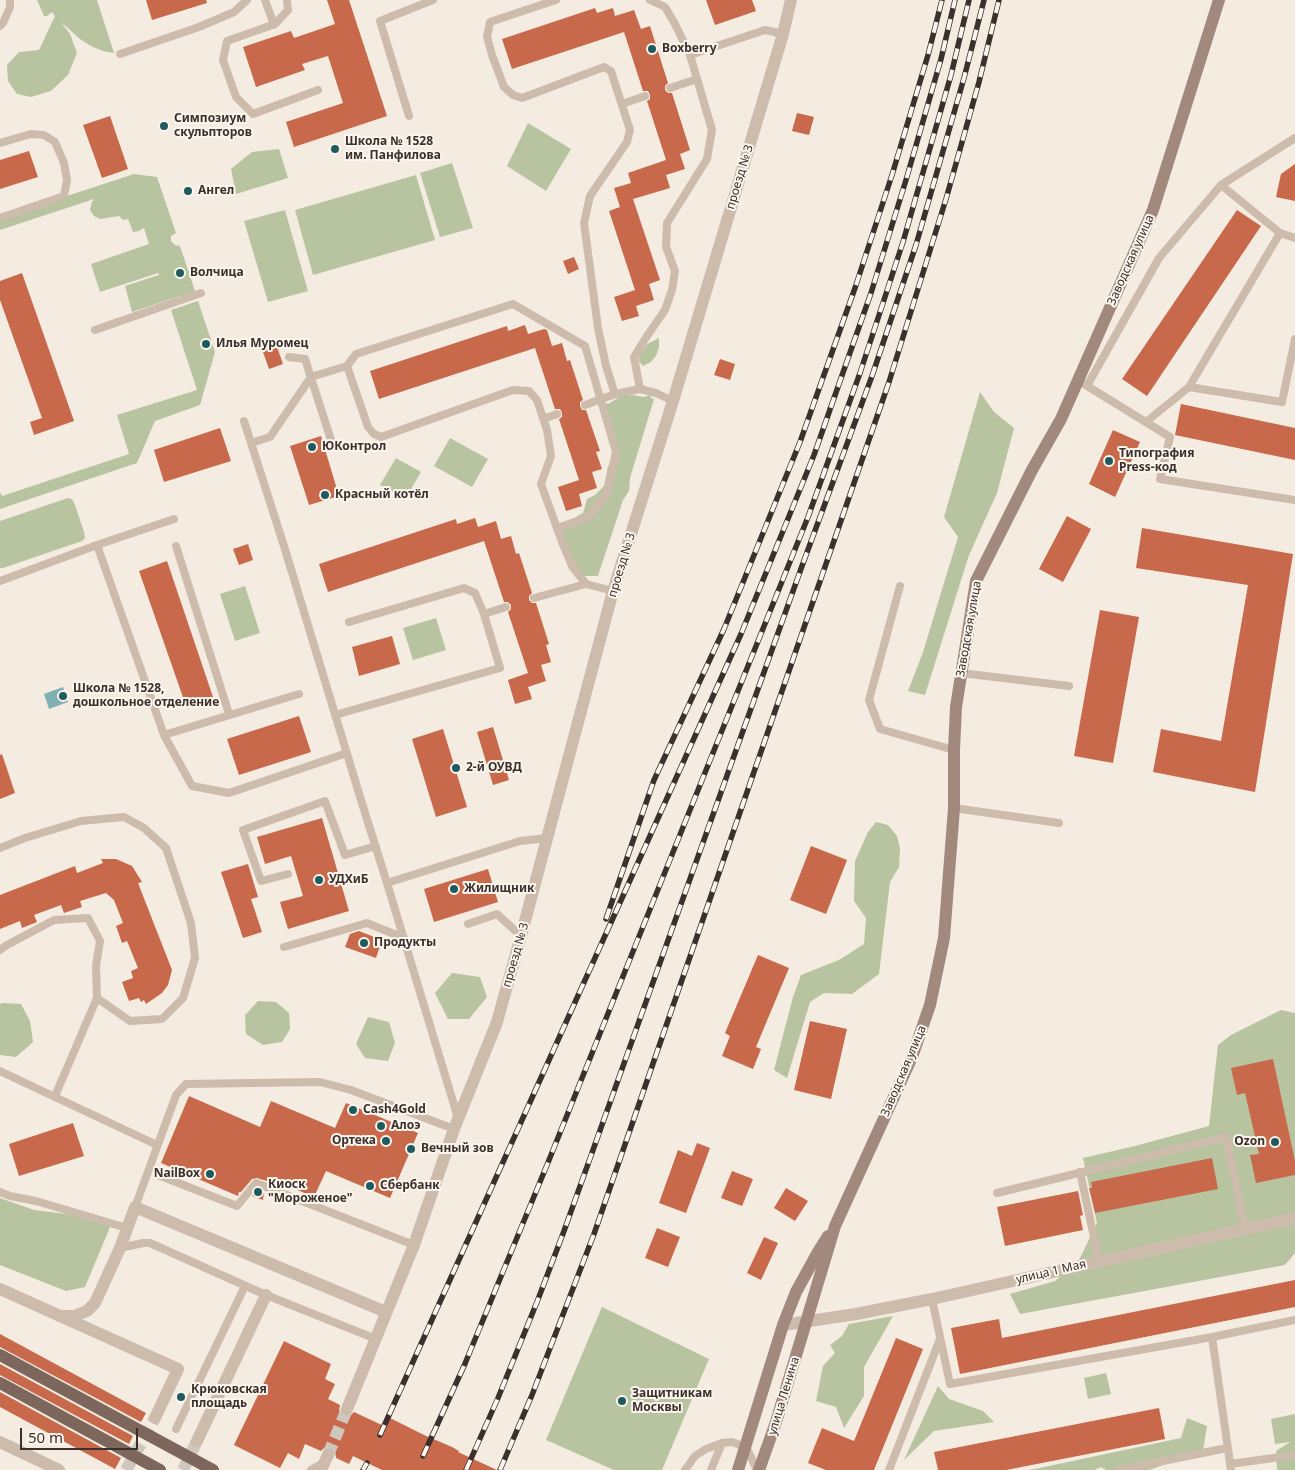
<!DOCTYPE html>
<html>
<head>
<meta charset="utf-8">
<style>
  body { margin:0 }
  #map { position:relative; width:1295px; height:1470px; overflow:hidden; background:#f4ebe1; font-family:"Noto Sans",sans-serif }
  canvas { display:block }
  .scale { position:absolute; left:20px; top:1428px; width:118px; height:22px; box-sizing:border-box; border:2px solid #3b302b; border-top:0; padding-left:6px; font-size:15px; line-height:18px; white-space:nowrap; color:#3b302b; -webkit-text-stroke:4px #fbf5ee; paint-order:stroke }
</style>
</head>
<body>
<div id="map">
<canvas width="1295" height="1470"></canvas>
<div class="scale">50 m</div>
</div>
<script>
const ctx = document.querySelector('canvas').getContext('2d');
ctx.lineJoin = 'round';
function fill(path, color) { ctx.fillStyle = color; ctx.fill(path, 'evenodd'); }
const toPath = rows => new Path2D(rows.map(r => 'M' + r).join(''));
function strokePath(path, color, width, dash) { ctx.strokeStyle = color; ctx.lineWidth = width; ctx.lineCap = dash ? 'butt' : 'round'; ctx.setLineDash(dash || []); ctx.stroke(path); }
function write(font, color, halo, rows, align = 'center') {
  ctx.font = font + ' "Noto Sans",sans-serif'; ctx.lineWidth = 4; ctx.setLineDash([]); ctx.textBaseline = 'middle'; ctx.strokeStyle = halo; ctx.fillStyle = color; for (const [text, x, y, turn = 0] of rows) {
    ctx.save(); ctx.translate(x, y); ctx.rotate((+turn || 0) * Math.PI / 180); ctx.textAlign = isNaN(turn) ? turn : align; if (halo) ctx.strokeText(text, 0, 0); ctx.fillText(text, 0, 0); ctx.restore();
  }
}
fill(toPath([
  [37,0,97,0,114,53,103,51,91,46,80,39,61,22,70,34,77,53,68,75,51,91,31,97,17,94,8,81,7,65,19,52,39,50,55,16,52,12,47,16,44,16],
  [528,123,571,149,546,191,507,166],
  [279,149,288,178,236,194,231,169,252,152],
  [452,163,473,228,440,237,420,173],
  [134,174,157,177,176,233,171,236,171,241,175,245,180,246,195,291,132,312,125,286,159,275,158,273,100,292,91,264,149,244,144,228,139,231,133,232,128,219,123,220,119,216,100,219,94,216,90,210,92,202,94,199,0,230,0,218],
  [416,175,435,240,313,275,295,210],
  [285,210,308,291,268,302,244,221],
  [198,301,215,352,200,405,155,421,137,463,0,509,0,492,2,496,129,454,117,415,197,390,171,310],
  [659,338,659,347,656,356,651,362,643,366,639,361,639,354,643,350,647,344],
  [628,391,629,396,632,395,644,397,650,395,651,398,654,399,630,478,629,491,623,500,598,576,580,576,557,528,576,521,577,516,583,513,587,499,595,495,604,486,608,466,614,464,616,452,602,405,610,403],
  [980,392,994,412,1014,428,997,493,978,535,968,558,925,695,908,691,923,652,958,537,944,517],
  [450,438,488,459,472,487,434,466],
  [396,458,421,472,405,499,380,485],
  [68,498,72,499,75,505,84,532,85,538,82,541,3,568,0,568,0,521],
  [245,586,260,633,235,641,220,594],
  [436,618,446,650,413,660,403,628],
  [876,822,888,825,897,836,900,848,899,867,890,882,879,974,852,994,824,993,810,1002,787,1078,774,1070,793,997,801,975,839,960,864,944,866,918,854,901,855,861,868,832],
  [452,973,480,977,487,997,469,1019,448,1019,435,993],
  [258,1001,276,1002,289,1013,290,1029,282,1042,263,1045,246,1034,245,1015],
  [2,1003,21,1004,30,1021,33,1042,16,1057,0,1055,0,1004],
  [1281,1010,1295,1013,1295,1253,1285,1265,1020,1314,1010,1294,1055,1281,1079,1260,1097,1223,1083,1158,1135,1146,1209,1126,1218,1045,1231,1035],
  [368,1017,389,1022,395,1043,388,1061,365,1058,356,1044],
  [0,1198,34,1210,113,1220,85,1287,66,1291,0,1265],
  [602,1307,709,1359,662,1470,614,1470,546,1440],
  [893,1316,864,1367,864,1396,844,1428,836,1407,816,1401,823,1366,835,1353,830,1345,842,1336,849,1324],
  [1106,1373,1111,1394,1088,1399,1084,1378],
  [938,1386,949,1399,983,1411,994,1422,934,1431,904,1460],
  [1295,1414,1295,1470,1277,1470,1276,1451,1290,1442,1275,1444,1271,1419],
  [1187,1418,1207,1426,1203,1451,1149,1470,1106,1470,1101,1467,1094,1470,1030,1470,1181,1438]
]), '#b8c4a0');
fill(toPath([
  [63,687,68,702,49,709,44,694]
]), '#7fb0b2');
fill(toPath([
  [146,0,206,0,207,3,152,20],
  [327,0,349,0,387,116,294,147,286,122,343,103,328,56,302,64,305,70,256,87,243,47,291,31,294,38,335,24],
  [706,0,752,0,756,11,715,25],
  [595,8,597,13,613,8,615,16,634,10,641,29,650,26,668,83,665,86,665,90,668,93,672,93,690,150,680,154,685,169,666,175,670,188,633,199,660,280,649,284,654,300,636,306,639,316,622,321,614,297,635,290,609,211,620,207,614,188,631,183,628,173,666,160,647,101,650,99,650,95,648,91,643,91,624,32,512,69,502,39],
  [797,113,814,117,809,135,792,131],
  [110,116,128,169,102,178,83,125],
  [29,151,38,177,0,189,0,160],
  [1295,164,1295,201,1276,197,1281,174],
  [1237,210,1261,226,1147,396,1122,379],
  [574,257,579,269,568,274,563,261],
  [22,273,74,421,34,435,30,422,42,418,0,300,0,281],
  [525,325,528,334,544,329,547,330,552,346,562,343,567,361,570,360,583,400,580,402,580,406,582,410,586,410,600,451,596,452,602,469,592,472,597,488,579,494,582,506,566,511,558,487,579,480,559,419,562,417,562,413,560,409,555,409,535,348,379,399,370,371,507,326,508,331],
  [276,344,283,364,269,369,262,349],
  [720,359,735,364,730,380,714,375],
  [1181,404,1295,428,1295,460,1175,435],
  [220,428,231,461,164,482,154,450],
  [1113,430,1140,442,1115,497,1089,484],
  [321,436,339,496,309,505,290,446],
  [1067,516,1091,529,1063,582,1039,569],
  [475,518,478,527,496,521,501,539,511,536,516,554,519,553,532,593,529,596,529,600,532,603,536,603,549,644,546,645,551,662,541,665,546,681,528,687,532,699,515,704,508,680,528,673,508,612,511,609,511,605,508,602,504,602,484,541,328,592,319,564,456,519,457,524],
  [1142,528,1293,554,1255,792,1153,772,1161,729,1221,741,1248,585,1136,568],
  [248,544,253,560,239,565,233,549],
  [167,561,213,697,186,706,139,571],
  [1100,610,1139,617,1113,763,1074,756],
  [392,636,400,664,359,676,352,647],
  [299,716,311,752,239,775,227,739],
  [493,727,509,780,493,785,477,732],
  [443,729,467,807,436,817,412,739],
  [2,754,15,793,0,799,0,755],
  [322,818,349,911,288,929,280,902,303,896,291,856,265,864,257,837],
  [811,846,847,860,826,914,790,900],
  [101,859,116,859,132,866,142,882,138,883,172,970,168,985,162,993,146,1004,144,1000,141,1002,139,998,129,1001,122,982,133,978,131,971,138,968,127,941,122,943,116,926,123,923,114,900,106,893,80,901,82,907,64,913,61,905,34,915,37,922,22,928,20,921,0,929,0,895,75,866,77,873,103,863],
  [248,864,258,897,251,899,262,932,243,938,221,872],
  [488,869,498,902,434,922,424,889],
  [359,931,382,940,376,958,345,947,350,934],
  [758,955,789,968,756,1047,761,1049,753,1069,722,1056,730,1036,725,1033],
  [810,1021,847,1029,831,1099,794,1090],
  [1273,1059,1295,1161,1295,1175,1256,1183,1250,1155,1259,1154,1245,1093,1237,1095,1231,1068],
  [189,1096,260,1127,271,1101,335,1128,346,1103,418,1133,390,1198,326,1171,314,1197,267,1177,267,1181,257,1178,252,1179,241,1192,239,1192,238,1196,161,1163],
  [73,1123,84,1156,19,1176,9,1144],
  [697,1143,710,1148,686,1213,659,1203,678,1150,692,1156],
  [1212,1158,1218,1189,1095,1213,1089,1188,1092,1188,1091,1182],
  [732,1171,753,1179,742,1206,721,1198],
  [786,1188,808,1201,795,1221,774,1208],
  [258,1190,264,1192,263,1200,252,1196],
  [1078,1191,1083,1215,1080,1216,1083,1230,1005,1246,997,1207],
  [657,1228,680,1237,668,1267,645,1258],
  [764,1237,778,1243,761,1280,747,1273],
  [1295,1280,1295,1307,960,1374,951,1328,999,1319,1002,1338],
  [0,1334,146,1413,141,1422,0,1347],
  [896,1338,923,1349,874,1470,826,1470,808,1463,822,1428,854,1441],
  [284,1341,331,1364,325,1379,335,1384,328,1399,340,1405,339,1411,344,1416,349,1417,354,1412,386,1427,390,1418,424,1435,452,1447,459,1451,458,1452,497,1470,382,1470,353,1456,349,1464,336,1458,335,1451,331,1447,324,1448,321,1451,305,1444,299,1459,288,1453,280,1468,234,1445],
  [0,1364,133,1436,129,1444,0,1375],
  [0,1392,121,1458,115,1469,0,1407],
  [1159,1408,1165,1439,1006,1470,938,1470,934,1452]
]), '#c8694b');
strokePath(toPath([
  [328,1455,347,1409],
  [126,1470,155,1418],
  [183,1470,197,1441]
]), '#cfc6bd', 12, [12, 6]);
strokePath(toPath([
  [265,0,274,25],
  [287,0,288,10,275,24,227,41,223,60,236,97,253,114,318,90],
  [556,0,490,22,487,37,492,55,504,87,513,95,522,98,604,67,611,71,630,130,627,142,590,196,584,223,598,328,606,366,615,394],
  [0,26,3,23,10,7,10,0],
  [120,54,199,27,234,12,247,0],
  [690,55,765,30,783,34],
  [670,88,697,79],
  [622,104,645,96],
  [409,116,380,21,433,0],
  [0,143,31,134,44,135,55,142,64,163,67,180,64,196,0,218],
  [1221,185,1280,233,1295,238],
  [95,330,201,293],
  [289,357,305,359,331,440],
  [347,366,368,427,374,434,381,437,513,390,529,391,537,400,547,430,551,456,541,484,562,542,572,566,586,584,613,591],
  [1084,384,1170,437,1160,479,1295,500],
  [1087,386,1159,258,1221,185,1295,138],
  [1189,387,1280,233],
  [640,389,634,357,647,336,665,310,672,290,675,271,666,247,667,223,707,159,712,130,690,55,675,24,665,7,650,0],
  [585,405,615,394,640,389,656,393,673,401],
  [543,419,557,414],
  [244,421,284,546,361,800,387,883,458,1118],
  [1146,422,1189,387,1282,402,1295,339],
  [251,443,270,437,311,377,347,366,356,354,513,304,585,346,616,452,607,493,589,517,557,528],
  [97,545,164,735,299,694],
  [176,546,229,714],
  [0,581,97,545,174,519],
  [900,586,869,700,880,729,954,750],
  [534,598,586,584],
  [484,614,506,607],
  [961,673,1069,686],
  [335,715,500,668,484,614,475,593,464,588,349,622],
  [164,735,192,786,229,793,347,753],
  [954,808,1059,823],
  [0,848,25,838,81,821,124,817,144,828,166,848,191,923,195,958,183,998,162,1019,130,1021,97,998,96,966,100,941,88,918,54,920,7,945,0,950],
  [288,874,261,881,243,830,325,801,345,855,376,846],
  [387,883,520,841,547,838],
  [468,924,497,914,521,936],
  [284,947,367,923,404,938],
  [0,1071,157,1145],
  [55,1096,97,998],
  [1080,1172,1099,1261],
  [158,1175,237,1206,256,1183,414,1245],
  [0,1192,10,1196,36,1201,127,1228],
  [997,1193,1226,1137,1245,1229],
  [135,1207,176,1095,186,1084,320,1082,351,1090,454,1129],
  [120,1248,143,1243,150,1243,266,1295,376,1339],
  [932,1299,950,1384,1212,1337,1295,1320],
  [1212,1337,1231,1470],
  [176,1429,245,1286],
  [1230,1464,1295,1455],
  [311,1470,323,1463],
  [685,1470,695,1456,706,1449,722,1443,732,1442,746,1447,757,1470],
  [711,1470,722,1443],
  [889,1470,940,1339],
  [1119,1470,1227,1448]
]), '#cdbbac', 8);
strokePath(toPath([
  [0,1289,178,1369,155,1418],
  [59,1316,74,1316,87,1311,95,1303,120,1248,135,1207,386,1312],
  [783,1325,856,1314,932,1299,1295,1218],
  [347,1409,414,1245,454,1129,497,1022,521,936,613,591,673,401,783,34,791,0],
  [197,1441,266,1295],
  [0,1442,59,1470],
  [321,1470,328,1455]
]), '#cdbbac', 12);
strokePath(toPath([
  [738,1470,783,1325,796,1292,818,1252,828,1236],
  [759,1470,776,1422,835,1226,912,1057,930,1005,944,938,954,808,954,750,956,707,976,581,1032,470,1061,419,1153,210,1219,0]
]), '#a18a7d', 12);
const rail = toPath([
  [606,919,654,780,724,629,800,442,855,288,892,175,928,55,942,0],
  [380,1435,741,634,814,455,871,293,906,180,941,59,955,0],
  [423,1456,464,1366,547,1165,808,517,860,373,903,242,951,75,969,0],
  [363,1470,367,1463],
  [466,1470,498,1398,537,1302,564,1231,802,566,872,376,916,245,964,78,984,0],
  [500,1470,532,1395,594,1234,889,382,946,199,979,82,999,0]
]);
strokePath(rail, '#3b302b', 5.5);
strokePath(rail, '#fbf5ee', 4, [11]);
strokePath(toPath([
  [0,1355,213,1470],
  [0,1383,160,1470]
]), '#7d675c', 12);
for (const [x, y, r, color] of [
  [652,49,5,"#1f5a5e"],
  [164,126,5,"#1f5a5e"],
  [335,149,5,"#1f5a5e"],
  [188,191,5,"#1f5a5e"],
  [180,273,5,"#1f5a5e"],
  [206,344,5,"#1f5a5e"],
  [312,447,5,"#1f5a5e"],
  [1109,461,5,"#1f5a5e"],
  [325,495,5,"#1f5a5e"],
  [63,696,5,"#1f5a5e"],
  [456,768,5,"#1f5a5e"],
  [319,880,5,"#1f5a5e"],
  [454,889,5,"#1f5a5e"],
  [364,943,5,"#1f5a5e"],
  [353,1110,5,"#1f5a5e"],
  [381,1126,5,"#1f5a5e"],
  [386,1141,5,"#1f5a5e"],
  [1275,1142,5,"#1f5a5e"],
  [411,1149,5,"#1f5a5e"],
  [210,1174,5,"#1f5a5e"],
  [370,1186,5,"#1f5a5e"],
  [258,1192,5,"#1f5a5e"],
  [181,1397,5,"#1f5a5e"],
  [622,1401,5,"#1f5a5e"]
]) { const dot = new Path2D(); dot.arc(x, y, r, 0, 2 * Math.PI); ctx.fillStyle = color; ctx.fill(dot); strokePath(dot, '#fbf5ee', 2); }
write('bold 12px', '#3b302b', '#fbf5ee', [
  ["Boxberry",662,49],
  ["Симпозиум",174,119],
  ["скульпторов",174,133],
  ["Школа № 1528",345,142],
  ["им. Панфилова",345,156],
  ["Ангел",198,191],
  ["Волчица",190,273],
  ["Илья Муромец",216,344],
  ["ЮКонтрол",322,447],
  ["Типография",1119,454],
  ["Press-код",1119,468],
  ["Красный котёл",335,495],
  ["Школа № 1528,",73,689],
  ["дошкольное отделение",73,703],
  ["2-й ОУВД",466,768],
  ["УДХиБ",329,880],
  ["Жилищник",464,889],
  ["Продукты",374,943],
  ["Cash4Gold",363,1110],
  ["Алоэ",391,1126],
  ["Ортека",376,1141,"right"],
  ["Ozon",1265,1142,"right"],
  ["Вечный зов",421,1149],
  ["NailBox",200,1174,"right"],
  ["Киоск",268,1185],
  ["\"Мороженое\"",268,1199],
  ["Сбербанк",380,1186],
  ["Крюковская",191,1390],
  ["площадь",191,1404],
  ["Защитникам",632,1394],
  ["Москвы",632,1408]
], 'left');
write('12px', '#3b302b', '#fbf5ee', [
  ["проезд № 3",740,177,-73],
  ["Заводская улица",1131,260,-66],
  ["проезд № 3",622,565,-73],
  ["Заводская улица",969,629,-80],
  ["проезд № 3",516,955,-74],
  ["Заводская улица",904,1071,-67],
  ["улица 1 Мая",1051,1272,-13],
  ["улица Ленина",784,1396,-73]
]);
</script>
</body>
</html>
